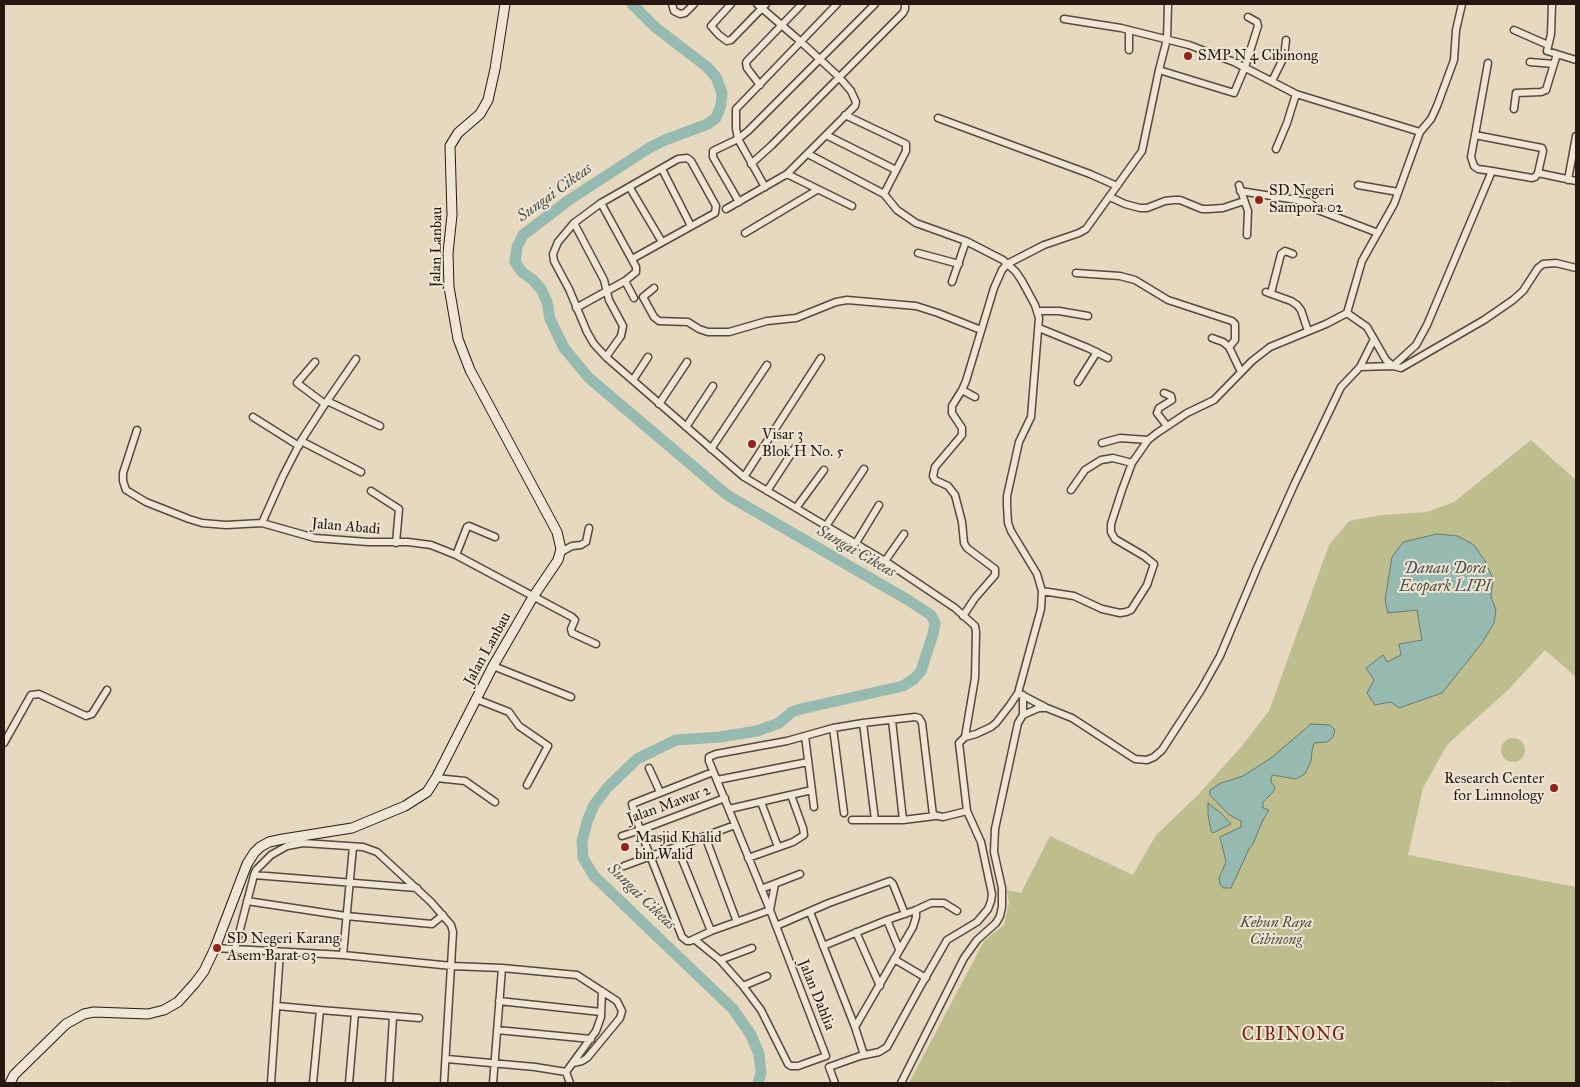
<!DOCTYPE html>
<html>
<head>
<meta charset="utf-8">
<style>
  body { margin:0 }
  #map { position:relative; width:1580px; height:1087px; overflow:hidden; background:#e6d9c0; font-family:"IM FELL Great Primer",serif }
  canvas { display:block }
  .frame { position:absolute; inset:0; border:5px solid #261811; pointer-events:none }
</style>
</head>
<body>
<div id="map">
<canvas width="1580" height="1087"></canvas>
<div class="frame"></div>
</div>
<script>
const ctx = document.querySelector('canvas').getContext('2d');
ctx.lineJoin = 'round';
function fill(path, color) { ctx.fillStyle = color; ctx.fill(path, 'evenodd'); }
const toPath = rows => new Path2D(rows.map(r => 'M' + r).join(''));
function strokePath(path, color, width, dash) { ctx.strokeStyle = color; ctx.lineWidth = width; ctx.lineCap = dash ? 'butt' : 'round'; ctx.setLineDash(dash || []); ctx.stroke(path); }
function write(font, color, halo, rows, align = 'center') {
  ctx.font = font + ' "IM FELL Great Primer",serif'; ctx.lineWidth = 4; ctx.setLineDash([]); ctx.textBaseline = 'middle'; ctx.strokeStyle = halo; ctx.fillStyle = color; for (const [text, x, y, turn = 0] of rows) {
    ctx.save(); ctx.translate(x, y); ctx.rotate((+turn || 0) * Math.PI / 180); ctx.textAlign = isNaN(turn) ? turn : align; if (halo) ctx.strokeText(text, 0, 0); ctx.fillText(text, 0, 0); ctx.restore();
  }
}
fill(toPath([
  [1531,440,1576,480,1576,677,1545,650,1509,689,1447,745,1423,788,1408,855,1576,887,1576,1083,1513,1083,1509,1081,1496,1081,1491,1083,909,1083,984,941,1004,925,1009,903,1007,890,1021,893,1050,836,1133,875,1156,835,1197,796,1241,747,1269,711,1329,545,1349,521,1382,515,1427,512,1454,502],
  '1501 750a12 12 0 1 1 24 0a12 12 0 1 1-24 0Z'
]), '#bdbd8d');
const water = toPath([
  [1437,534,1458,536,1474,545,1485,561,1493,579,1491,596,1496,610,1494,623,1482,643,1442,693,1399,708,1391,702,1375,705,1367,693,1374,680,1366,668,1383,655,1387,662,1401,655,1399,644,1422,640,1417,610,1388,613,1385,600,1392,557,1403,542,1437,534],
  [1311,724,1330,725,1335,730,1333,737,1327,742,1314,743,1312,751,1311,761,1305,774,1296,779,1272,775,1271,782,1275,787,1273,792,1263,802,1263,808,1269,810,1262,822,1253,844,1249,849,1231,888,1223,888,1220,884,1219,878,1226,862,1220,837,1241,827,1241,821,1228,814,1210,795,1210,790,1221,783,1243,776,1271,758,1311,724],
  [1208,803,1221,813,1231,824,1213,833,1211,831,1208,814,1208,803]
]);
fill(water, '#96baaf');
strokePath(water, '#697970', 1);
strokePath(toPath([
  [632,4,655,27,707,67,716,77,722,93,721,105,716,118,708,124,665,140,649,148,569,200,523,235,517,247,515,262,522,272,533,280,541,289,547,302,550,319,564,348,589,378,727,495,908,600,931,615,935,623,933,634,921,671,914,679,903,686,801,709,792,712,779,723,757,731,720,737,676,740,637,759,607,788,594,805,588,819,582,841,583,858,594,876,733,1009,751,1035,759,1054,761,1073,758,1083]
]), '#96baaf', 11);
const street = toPath([
  [672,4,674,11,680,14,685,13,694,4],
  [731,4,711,26,719,35,727,41,731,40,766,4],
  [1552,4,1551,34,1547,51,1576,60],
  [1064,19,1121,28,1189,45,1234,62,1296,94,1420,132],
  [1129,30,1129,50],
  [1514,30,1548,45],
  [1530,62,1554,64],
  [1488,63,1471,157,1474,166,1478,169,1492,171],
  [1159,70,1234,93,1245,67,1258,26,1257,22,1248,17],
  [1272,81,1284,57,1286,40],
  [760,85,747,68,746,63,747,61,802,4],
  [1514,109,1516,93,1541,92,1546,90,1557,54],
  [845,115,906,144,906,151,884,194],
  [938,118,1090,174,1117,186],
  [826,135,896,170],
  [1475,135,1542,148,1543,151,1538,173],
  [1276,149,1287,123,1296,94],
  [808,154,884,194,897,210,916,223,966,241,1003,260,1016,272,1022,281,1035,305,1039,318,1031,417,1019,442,1007,496,1007,505,1008,523,1011,531,1037,574,1042,591,1041,609,1018,693,1010,705,996,723,991,727,976,734,965,737,959,743,967,811,981,842,992,894,991,901,988,909,977,922,947,940,920,987,887,1047,879,1052,860,1056,829,1067,835,1083],
  [751,164,772,145,903,13,905,9,905,4],
  [662,169,691,226],
  [787,174,852,206],
  [1568,180,1576,136],
  [1239,185,1248,211,1247,235],
  [1358,185,1398,192],
  [765,187,738,139,736,128,736,109,837,4],
  [630,188,662,242],
  [1240,191,1309,202,1318,210,1378,233],
  [1110,197,1125,204,1140,208,1147,208,1165,201,1174,200,1180,200,1202,209,1209,209,1223,208,1244,201],
  [739,202,713,157,713,151,738,139,748,131,875,4],
  [726,209,787,174,855,106,856,102,851,91,839,77,800,41,757,4],
  [574,223,604,280,609,300,623,326,621,336,606,357],
  [745,233,817,190],
  [918,253,959,264],
  [632,259,715,213,716,206,691,161,687,158,678,159,601,203,574,223,558,242,553,254,554,261,569,289,587,332,594,344,606,357,744,477,885,561,955,608,975,626,976,632,975,678,965,737],
  [1076,273,1120,276,1135,280,1168,300,1232,321,1235,324,1235,340,1229,347],
  [625,281,634,298],
  [952,282,966,241],
  [654,288,643,297,654,317,659,321,688,322,699,329,708,332,729,332,767,321,796,318,836,302,847,300,916,306,938,313,981,330],
  [1266,292,1291,301,1297,305,1301,310,1308,331],
  [1271,293,1281,254,1285,251,1293,254],
  [576,308,625,281,636,272,636,267,601,203],
  [1037,311,1059,311,1088,316],
  [1347,313,1367,327,1386,360,1393,366,1401,368,1484,320,1513,300,1523,291,1538,268,1543,264,1556,263,1576,268],
  [1039,328,1088,348,1108,358],
  [1212,338,1223,342,1229,347,1241,372],
  [315,362,297,383,325,404],
  [1360,367,1374,339],
  [633,380,648,357],
  [1078,382,1097,352],
  [962,390,975,397],
  [1164,393,1171,396,1172,400,1159,408,1157,413,1167,426],
  [327,401,380,426],
  [659,404,687,362],
  [253,417,299,446],
  [686,427,713,386],
  [137,430,123,473,123,481,126,490,146,502,189,519,202,523,226,525,262,523,315,538,368,542,408,542,431,545,456,555,572,617,575,620,571,629,572,633,596,644],
  [301,441,361,472],
  [1102,443,1120,438,1148,440],
  [711,449,767,365],
  [744,477,821,358],
  [1071,490,1085,470,1101,460,1113,458,1132,463],
  [371,491,399,509,396,543],
  [767,491,795,448],
  [796,508,824,470],
  [262,523,283,476,301,441,325,404,356,359],
  [826,526,864,469],
  [856,543,879,505],
  [561,552,572,546,581,545,586,542,589,528],
  [456,555,467,527,469,526,495,537],
  [885,561,904,534],
  [1042,591,1074,596,1102,609,1120,613,1126,612,1131,610,1147,585,1154,564,1144,556,1115,539,1111,532,1111,524,1122,490,1132,463,1148,440,1157,433,1187,413,1214,400,1252,361,1270,347,1326,324,1347,313,1362,261,1394,204,1420,132,1431,119,1437,106,1454,60,1456,30,1462,4],
  [963,616,975,598,995,575,995,569,967,548,964,543,962,522,955,495,948,486,935,480,933,476,935,467,962,435,962,428,952,413,952,406,962,390,966,381,994,288,1002,270,1007,264,1044,245,1079,233,1086,229,1142,151,1159,70,1167,39,1168,4],
  [493,666,571,697],
  [1018,693,1045,707],
  [1023,695,1023,715],
  [476,699,509,712,519,726,548,746,527,785],
  [892,720,903,820],
  [863,723,875,820,903,820,935,816],
  [833,728,844,813],
  [805,736,814,807],
  [4,743,31,695,39,694,86,716,92,714,107,690],
  [649,768,660,792],
  [713,772,632,804,640,830,682,937,687,941,690,941,711,931,770,910,775,884],
  [436,778,465,781,495,802],
  [717,780,808,762],
  [761,802,778,847],
  [729,809,812,790],
  [852,820,875,820],
  [622,836,640,830,725,798],
  [705,836,737,922],
  [677,847,711,931],
  [748,858,793,842,804,835,803,828,791,795],
  [624,866,735,825],
  [254,875,417,888],
  [761,889,800,874],
  [247,901,346,916,432,924,443,915],
  [916,910,931,903,944,903,957,911],
  [810,912,855,1027,864,1055],
  [887,920,899,949],
  [776,926,829,903,890,881,893,884,905,914],
  [856,932,880,986],
  [694,939,720,960,743,986,761,1010,788,1064,791,1066,798,1066,826,1056,770,910,709,761,709,757,716,754,787,741,833,728,863,723,915,717,919,718,922,723,933,815,943,817,967,811],
  [823,946,887,920,916,910,916,917,913,927,855,1027],
  [215,948,343,955,452,966,502,968,577,975,617,1001,622,1011,620,1018,587,1058,582,1061,573,1063],
  [235,949,254,875,256,870,271,855,287,846,303,843,363,847,377,852,431,902,451,925,453,932,444,1083],
  [343,955,353,847],
  [894,959,926,978],
  [720,960,752,948],
  [743,986,767,976],
  [499,1001,601,1012],
  [277,1006,320,1010,419,1018],
  [497,1030,591,1039],
  [447,1059,535,1067,566,1072],
  [566,1072,596,1031,601,1017,602,991],
  [566,1072,570,1083],
  [271,1083,280,952],
  [313,1083,320,1010],
  [349,1083,355,1013],
  [389,1083,393,1017],
  [493,1083,502,968],
  [901,1083,964,958,977,940,996,923,1000,916,1002,907,1002,888,994,852,995,829,1018,723,1023,715,1039,708,1047,708,1072,718,1135,759,1147,760,1154,757,1162,750,1201,690,1220,656,1257,568,1294,485,1341,387,1360,367,1393,366,1416,345,1427,325,1492,171,1532,178,1535,177,1538,173,1576,181]
]);
const secondary = toPath([
  [10,1083,14,1075,21,1068,66,1024,84,1014,94,1012,148,1014,164,1010,178,1002,195,983,204,971,215,948,247,864,254,853,260,847,269,842,283,839,352,828,405,806,427,792,436,778,493,666,533,597,558,560,561,549,557,532,470,370,458,339,449,287,448,253,452,215,450,146,458,133,480,114,488,100,495,69,505,4]
]);
strokePath(street, '#56483d', 9);
strokePath(secondary, '#261811', 11);
strokePath(street, '#efe6d6', 6);
strokePath(secondary, '#efe6d6', 9);
for (const [x, y, r, color] of [
  [1188,56,5,"#8f2418"],
  [1259,200,5,"#8f2418"],
  [752,444,5,"#8f2418"],
  [1554,788,5,"#8f2418"],
  [625,847,5,"#8f2418"],
  [217,948,5,"#8f2418"]
]) { const dot = new Path2D(); dot.arc(x, y, r, 0, 2 * Math.PI); ctx.fillStyle = color; ctx.fill(dot); strokePath(dot, '#efe6d6', 2); }
write('15px', '#261811', '#efe6d6', [
  ["SMP N 4 Cibinong",1198,56],
  ["SD Negeri",1269,191],
  ["Sampora 02",1269,208],
  ["Visar 3",762,435],
  ["Blok H No. 5",762,452],
  ["Research Center",1544,779,"right"],
  ["for Limnology",1544,796,"right"],
  ["Masjid Khalid",635,838],
  ["bin Walid",635,855],
  ["SD Negeri Karang",227,939],
  ["Asem Barat 03",227,956]
], 'left');
write('15px', '#261811', '#efe6d6', [
  ["Jalan Lanbau",437,247,-89],
  ["Jalan Abadi",346,527,5],
  ["Jalan Lanbau",488,649,-61],
  ["Jalan Mawar 2",669,805,-20],
  ["Jalan Dahlia",816,995,68]
]);
write('italic 15px', '#534a36', '#efe6d6', [
  ["Kebun Raya",1276,923],
  ["Cibinong",1276,940]
]);
write('italic 16px', '#4d5148', '#efe6d6', [
  ["Sungai Cikeas",555,193,-36],
  ["Sungai Cikeas",856,552,30],
  ["Danau Dora",1445,569],
  ["Ecopark LIPI",1445,587],
  ["Sungai Cikeas",641,897,44]
]);
ctx.letterSpacing = '1px';
write('18px', '#7a1f14', '#efe6d6', [
  ["CIBINONG",1294,1036]
]);
ctx.letterSpacing = '0px';
</script>
</body>
</html>
